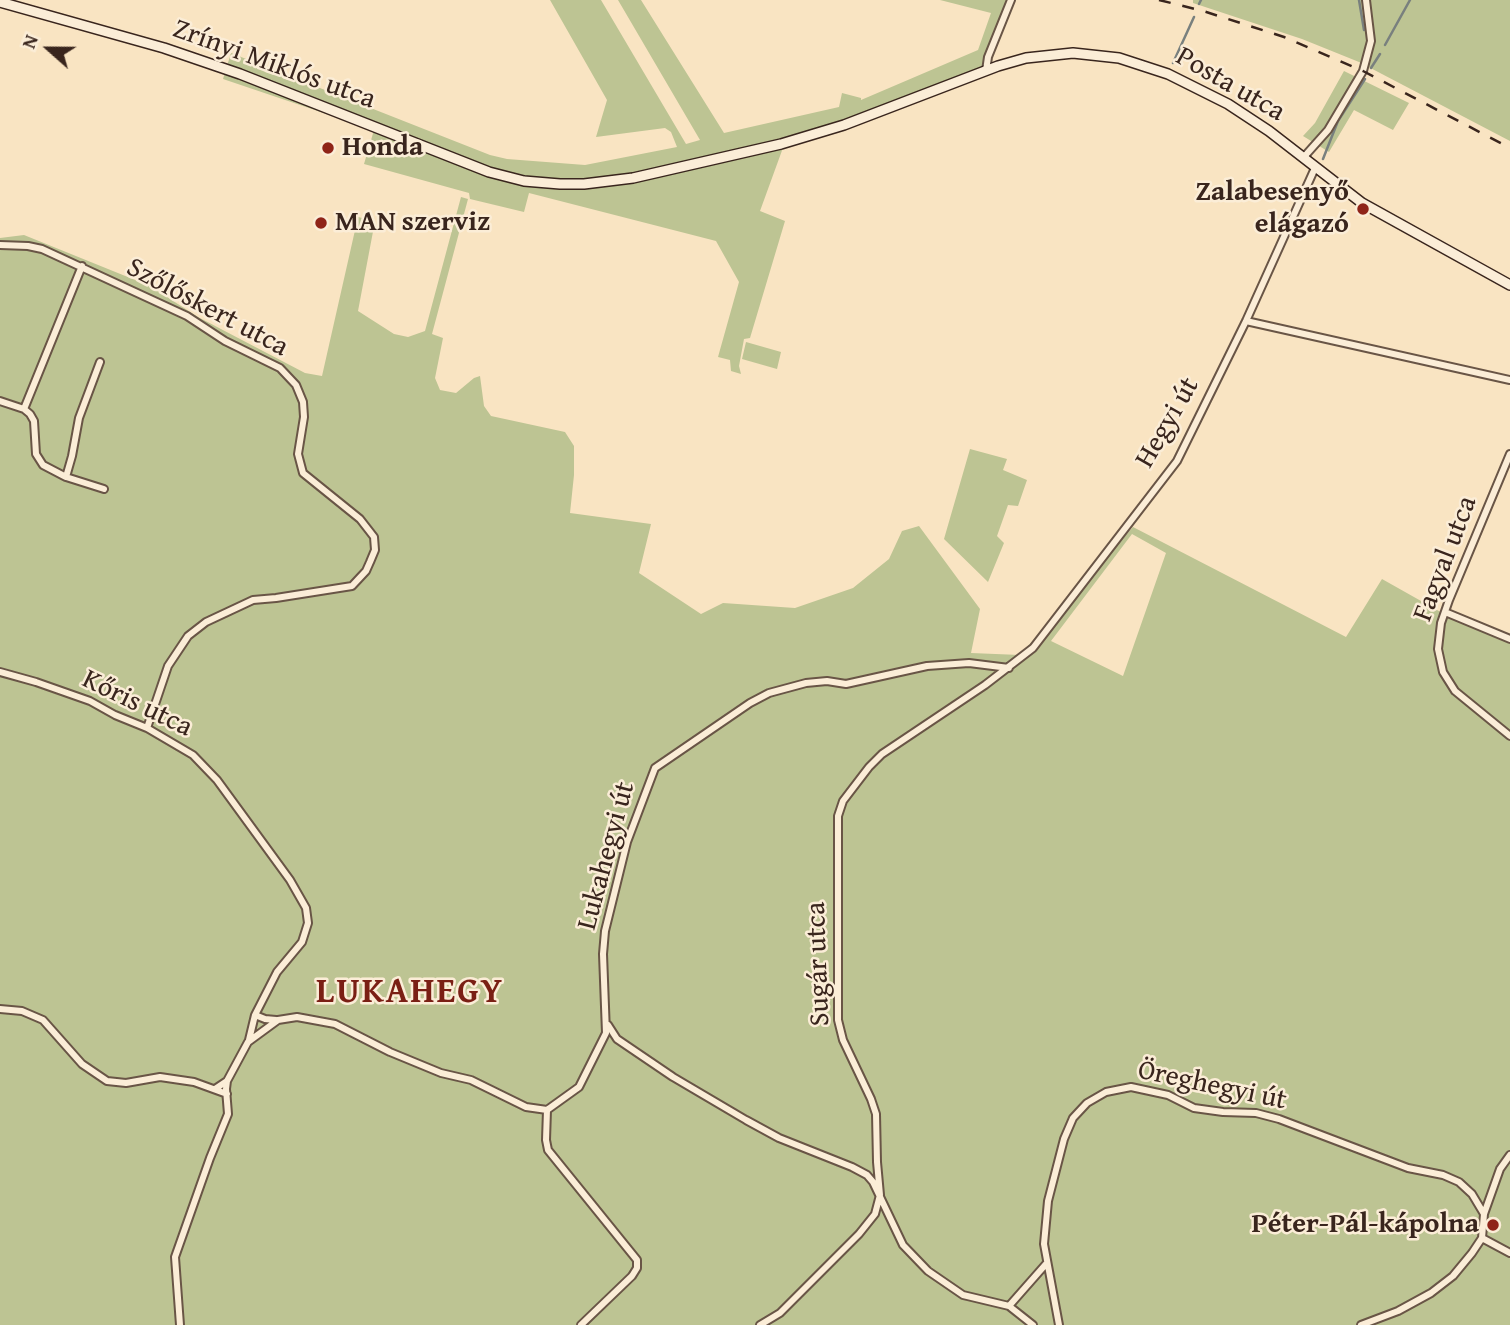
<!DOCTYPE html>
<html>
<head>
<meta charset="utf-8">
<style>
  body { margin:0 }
  #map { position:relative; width:1510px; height:1325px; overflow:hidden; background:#f9e4c2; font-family:"Gentium Book Plus",serif }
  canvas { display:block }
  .north { position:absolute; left:14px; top:14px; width:70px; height:70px; -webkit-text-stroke:5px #fbedd7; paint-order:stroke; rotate:291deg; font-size:19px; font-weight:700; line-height:28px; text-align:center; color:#39251d }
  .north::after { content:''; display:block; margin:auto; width:24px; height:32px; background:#39251d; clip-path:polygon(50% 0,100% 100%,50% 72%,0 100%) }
</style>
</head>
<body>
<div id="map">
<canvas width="1510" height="1325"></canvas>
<div class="north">N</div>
</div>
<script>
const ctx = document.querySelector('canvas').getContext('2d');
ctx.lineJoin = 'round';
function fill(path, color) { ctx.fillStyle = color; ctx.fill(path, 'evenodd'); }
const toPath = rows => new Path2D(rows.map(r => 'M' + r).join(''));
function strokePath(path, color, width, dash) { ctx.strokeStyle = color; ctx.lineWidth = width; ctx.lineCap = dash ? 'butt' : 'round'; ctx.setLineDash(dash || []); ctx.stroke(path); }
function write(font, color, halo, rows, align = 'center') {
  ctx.font = font + ' "Gentium Book Plus",serif'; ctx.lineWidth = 5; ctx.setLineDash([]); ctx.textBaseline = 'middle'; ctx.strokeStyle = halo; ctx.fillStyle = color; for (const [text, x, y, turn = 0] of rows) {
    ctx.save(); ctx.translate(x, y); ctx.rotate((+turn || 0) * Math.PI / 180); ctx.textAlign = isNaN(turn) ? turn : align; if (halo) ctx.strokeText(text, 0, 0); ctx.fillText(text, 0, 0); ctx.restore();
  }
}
fill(toPath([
  [550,0,601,0,686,144,700,140,618,0,641,0,724,133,839,107,842,93,861,98,861,100,978,50,991,13,940,0,1015,0,987,70,784,145,760,211,785,221,750,338,744,339,739,366,741,374,731,371,730,360,718,357,739,282,716,241,529,193,524,212,470,199,469,193,364,164,374,130,223,79,231,53,490,155,507,159,585,165,677,147,671,132,665,128,596,137,607,100],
  [1193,0,1510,0,1510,141,1359,62,1302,39,1193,3],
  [1344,71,1409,103,1393,130,1354,110,1329,152,1303,136,1315,123],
  [461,197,468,199,432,334,443,338,435,378,440,390,456,393,474,378,480,376,484,406,491,416,565,432,574,446,574,475,570,513,651,524,639,573,701,614,723,603,795,608,853,588,889,559,902,531,919,526,980,609,971,653,1020,655,1133,527,1346,637,1382,579,1453,619,1510,642,1510,1325,0,1325,0,238,24,235,150,286,198,317,305,373,322,376,358,217,375,221,358,311,394,334,408,337,425,331],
  [1132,534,1166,553,1123,676,1051,641],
  [746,342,781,352,777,369,742,359],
  [970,449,1007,459,1003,470,1027,480,1018,506,1008,505,997,536,1004,543,988,582,944,539]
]), '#bdc493');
strokePath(toPath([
  [1359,0,1364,30],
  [1199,4,1201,0],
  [1385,45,1410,0],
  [1173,63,1194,17],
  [1371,68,1380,54],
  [1323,159,1338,121,1365,79]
]), '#79807e', 2.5);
const minor = toPath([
  [986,71,988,57,1011,0],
  [1303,158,1328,130,1363,71,1371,41,1366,0],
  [0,245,28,246,42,249,187,316,225,341,280,368,296,385,303,402,304,417,298,454,303,473,360,519,374,537,375,550,370,562,366,571,352,586,276,598,253,600,206,622,188,636,168,666,147,728],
  [1246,321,1510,380],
  [0,401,24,409,30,414,34,421,36,454,43,465,66,477,104,489],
  [24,409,82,266],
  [1510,454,1449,600,1441,623,1438,649,1443,672,1455,691,1510,736],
  [66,477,72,456,79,418,100,362],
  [1445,612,1510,639],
  [0,672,36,682,90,701,115,715,147,728,193,755,217,780,290,880,306,908,308,923,302,942,277,972,255,1015,265,1019,276,1020],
  [0,1009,22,1011,43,1020,82,1064,107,1081,126,1083,160,1077,194,1082,227,1094],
  [608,1025,617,1039,673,1077,746,1120,779,1138,852,1167,867,1175,873,1182,903,1245,928,1271,963,1295,1009,1306,1033,1325],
  [249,1040,255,1015],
  [215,1089,227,1081,248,1042,278,1020,297,1017,335,1024,390,1052,441,1073,471,1080,526,1107,547,1110,579,1087,606,1033,603,954,605,931,627,842,655,768,750,703,769,693,806,683,827,681,846,684,927,666,969,663,1009,668],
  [547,1110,546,1140,548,1150,637,1260,637,1268,632,1276,581,1325],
  [1484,1214,1500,1169,1510,1155],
  [1482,1238,1510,1253],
  [1009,1306,1046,1264],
  [180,1325,175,1257,210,1158,228,1114,226,1089,227,1081],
  [760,1325,780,1313,859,1234,875,1214,880,1195,877,1162,876,1114,871,1099,843,1040,838,1020,838,816,843,801,869,767,882,754,985,685,1033,648,1177,461,1246,321,1315,168],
  [1059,1325,1044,1244,1048,1201,1064,1139,1073,1118,1087,1103,1106,1092,1131,1087,1168,1095,1194,1108,1223,1112,1256,1113,1279,1119,1408,1168,1443,1175,1459,1182,1472,1194,1484,1214,1482,1238,1472,1253,1453,1276,1431,1293,1398,1311,1361,1325]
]);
const secondary = toPath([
  [0,2,164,48,240,74,489,172,524,181,560,184,584,184,633,178,781,144,844,125,998,66,1026,58,1073,53,1119,58,1168,74,1228,104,1269,131,1362,203,1510,285]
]);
strokePath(minor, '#695546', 10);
strokePath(secondary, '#39251d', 12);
strokePath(minor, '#fbedd7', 6);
strokePath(secondary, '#fbedd7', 9);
strokePath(toPath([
  [1159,0,1203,11,1284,37,1363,71,1510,148]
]), '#39251d', 2.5, [12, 12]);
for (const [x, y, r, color] of [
  [328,148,7,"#8f2418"],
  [1363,209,7,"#8f2418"],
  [321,223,7,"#8f2418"],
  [1493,1225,7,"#8f2418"]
]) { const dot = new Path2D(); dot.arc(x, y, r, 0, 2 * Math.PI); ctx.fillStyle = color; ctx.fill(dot); strokePath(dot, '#fbedd7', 2.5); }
write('28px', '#39251d', '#fbedd7', [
  ["Zrínyi Miklós utca",274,65,20],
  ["Posta utca",1230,85,30],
  ["Szőlőskert utca",207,308,28],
  ["Hegyi út",1168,423,-60],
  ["Fagyal utca",1446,559,-69],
  ["Kőris utca",137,704,26],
  ["Lukahegyi út",607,856,-75],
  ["Sugár utca",819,964,-92],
  ["Öreghegyi út",1212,1086,12]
]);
write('bold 28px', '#39251d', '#fbedd7', [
  ["Honda",342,148],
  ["Zalabesenyő",1349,193,"right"],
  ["elágazó",1349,225,"right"],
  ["MAN szerviz",335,223],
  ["Péter-Pál-kápolna",1479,1225,"right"]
], 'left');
ctx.letterSpacing = '2px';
write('bold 35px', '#7a1f14', '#fbedd7', [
  ["LUKAHEGY",410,993]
]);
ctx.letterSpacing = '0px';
</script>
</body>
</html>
